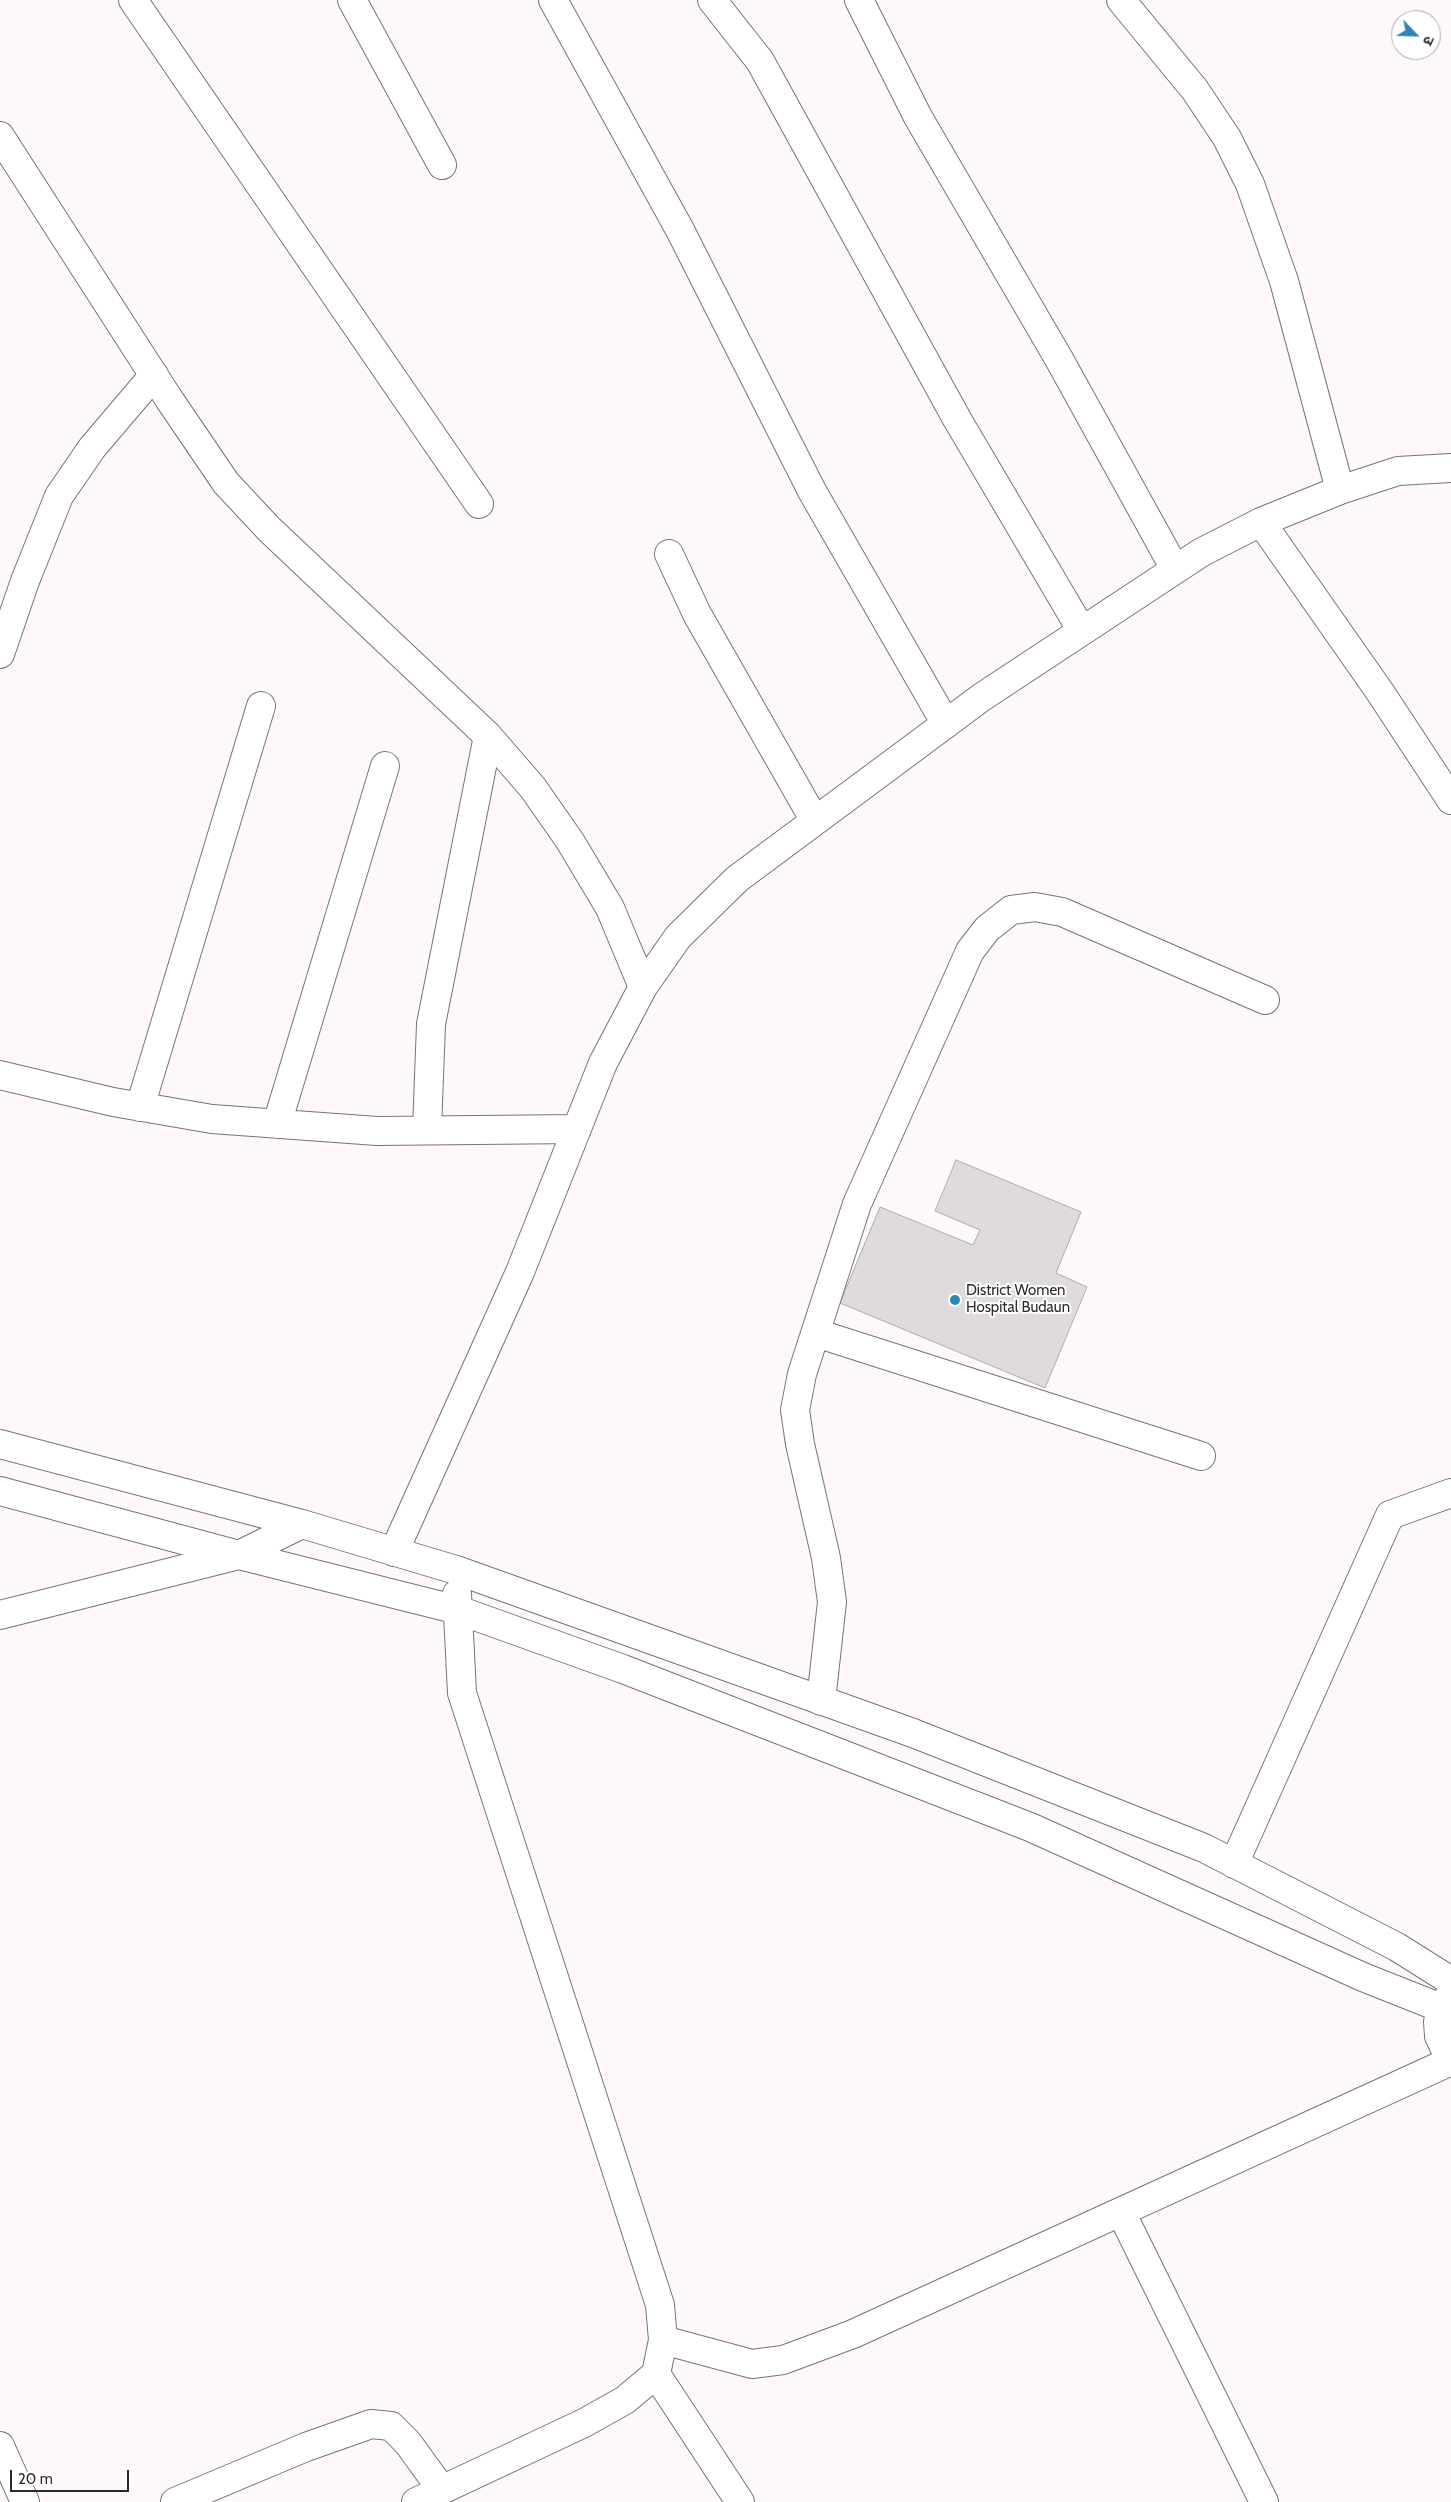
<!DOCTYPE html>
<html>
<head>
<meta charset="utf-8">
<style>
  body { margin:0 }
  #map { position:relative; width:1451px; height:2502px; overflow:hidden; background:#fef8fa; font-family:Cabin,"Noto Sans Devanagari",sans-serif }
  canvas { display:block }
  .north { position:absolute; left:1391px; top:10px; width:50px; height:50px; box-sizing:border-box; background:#fff; border:1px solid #abaaaa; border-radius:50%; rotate:114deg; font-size:14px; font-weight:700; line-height:20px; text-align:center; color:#2c2a2b }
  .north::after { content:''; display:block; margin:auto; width:18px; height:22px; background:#2d86b4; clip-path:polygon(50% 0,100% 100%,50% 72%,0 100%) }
  .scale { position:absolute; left:10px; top:2470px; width:119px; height:22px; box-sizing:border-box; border:2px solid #2c2a2b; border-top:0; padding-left:6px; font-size:15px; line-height:18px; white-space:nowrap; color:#2c2a2b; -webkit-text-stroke:4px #fff; paint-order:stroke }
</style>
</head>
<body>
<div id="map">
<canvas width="1451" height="2502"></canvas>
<div class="north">उ</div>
<div class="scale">20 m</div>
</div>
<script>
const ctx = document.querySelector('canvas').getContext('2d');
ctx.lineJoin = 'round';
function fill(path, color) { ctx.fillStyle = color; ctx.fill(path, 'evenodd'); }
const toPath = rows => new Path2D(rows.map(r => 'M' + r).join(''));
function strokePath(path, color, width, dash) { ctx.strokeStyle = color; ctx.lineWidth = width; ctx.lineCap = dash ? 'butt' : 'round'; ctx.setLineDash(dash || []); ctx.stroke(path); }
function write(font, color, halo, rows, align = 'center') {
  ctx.font = font + ' Cabin,sans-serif'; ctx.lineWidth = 4; ctx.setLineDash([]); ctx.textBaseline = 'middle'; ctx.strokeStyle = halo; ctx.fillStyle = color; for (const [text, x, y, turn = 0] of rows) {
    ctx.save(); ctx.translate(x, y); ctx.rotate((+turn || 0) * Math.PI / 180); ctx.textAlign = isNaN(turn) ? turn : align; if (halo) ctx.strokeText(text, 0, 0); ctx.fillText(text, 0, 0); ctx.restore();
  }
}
const building = toPath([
  [956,1160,1081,1212,1056,1273,1087,1287,1045,1388,840,1303,880,1207,973,1245,980,1230,935,1211,956,1160]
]);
fill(building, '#dedadd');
strokePath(building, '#aeabad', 1);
const minor = toPath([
  [133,0,479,504],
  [352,0,442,165],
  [553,0,680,230,812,491,946,724],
  [712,0,760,61,957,419,1082,631],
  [859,0,918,117,1059,359,1175,569],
  [1121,0,1195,90,1227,138,1250,184,1284,281,1340,490],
  [0,136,169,399,226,483,269,529,488,736,533,788,570,841,610,908,643,987],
  [1261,522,1380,692,1451,800],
  [669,554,697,614,815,821],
  [0,654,25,581,59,496,92,448,154,375],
  [0,1075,113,1102,212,1119,377,1131,577,1129],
  [140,1107,261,706],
  [277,1124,385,766],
  [427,1130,431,1024,488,736],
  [816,1333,1201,1456],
  [0,1444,302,1524,456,1570,913,1733,1204,1848,1397,1947,1451,1981],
  [0,1491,239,1555,458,1610,623,1669,1030,1827,1363,1977,1441,2008],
  [394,1552,520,1272,603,1063,643,987,678,937,737,879,982,697,1202,552,1261,522,1340,490,1398,471,1451,468],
  [0,1615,239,1555,302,1524],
  [821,1701,832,1602,826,1558,800,1444,795,1410,802,1374,857,1204,970,951,987,929,1011,910,1035,907,1062,912,1265,1000],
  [1234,1864,1390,1515,1451,1493],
  [1451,1994,1441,2008,1438,2022,1439,2036,1445,2049,1451,2056],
  [1121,2212,1264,2502],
  [663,2340,752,2364,783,2360,853,2334,1451,2061],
  [656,2374,740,2502],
  [0,2446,25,2502],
  [175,2502,306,2447,371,2424,391,2426,408,2443,442,2490],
  [416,2502,584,2423,625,2400,656,2374,663,2340,660,2305,462,1693,457,1594]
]);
strokePath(minor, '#787375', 30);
strokePath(minor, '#fff', 28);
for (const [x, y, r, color] of [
  [955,1300,6,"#2d86b4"]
]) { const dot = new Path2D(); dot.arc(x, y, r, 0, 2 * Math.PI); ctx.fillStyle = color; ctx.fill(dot); strokePath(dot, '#fff', 2); }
write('15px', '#2c2a2b', '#fff', [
  ["District Women",966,1291],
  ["Hospital Budaun",966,1308]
], 'left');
</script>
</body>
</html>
